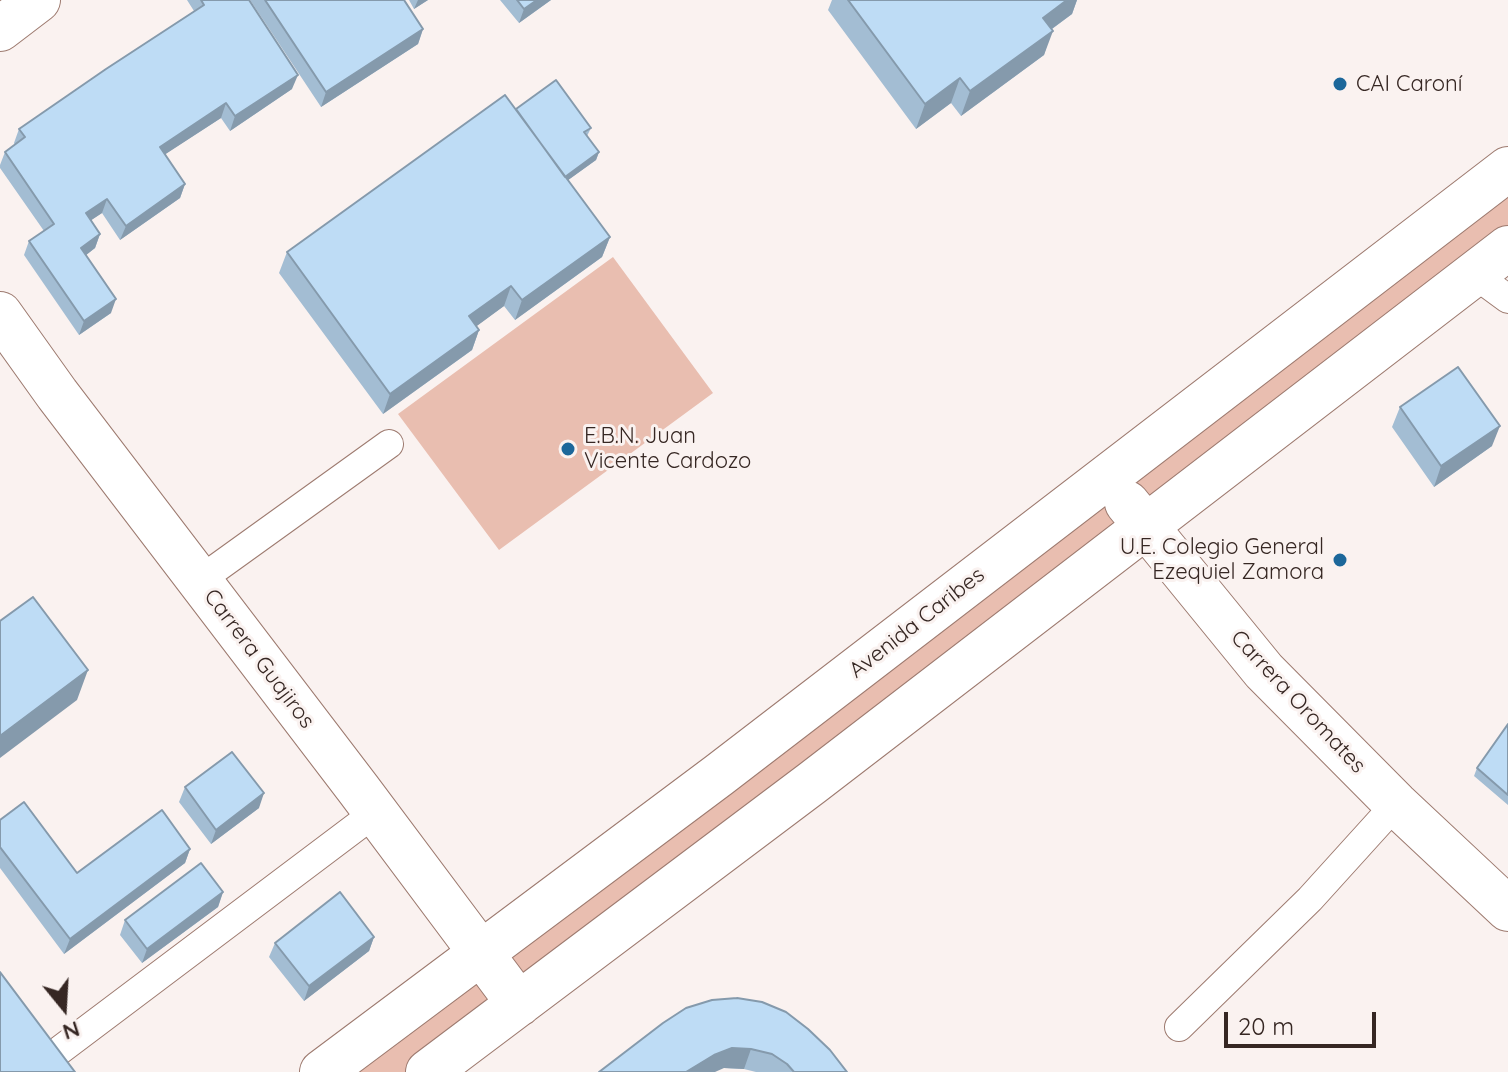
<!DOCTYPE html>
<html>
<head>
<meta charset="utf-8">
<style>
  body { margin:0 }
  #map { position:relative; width:1508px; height:1072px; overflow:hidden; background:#faf2f0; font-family:Quicksand,sans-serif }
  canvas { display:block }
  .north { position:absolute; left:24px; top:968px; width:80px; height:80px; -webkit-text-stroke:6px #faf2f0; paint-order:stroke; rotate:162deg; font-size:22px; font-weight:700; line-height:32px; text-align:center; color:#362723 }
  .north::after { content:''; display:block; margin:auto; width:28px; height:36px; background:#362723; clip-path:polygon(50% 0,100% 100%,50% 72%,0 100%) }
  .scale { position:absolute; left:1224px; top:1012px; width:152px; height:36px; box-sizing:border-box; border:4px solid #362723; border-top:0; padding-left:10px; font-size:24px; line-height:28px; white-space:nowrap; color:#362723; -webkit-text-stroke:6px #faf2f0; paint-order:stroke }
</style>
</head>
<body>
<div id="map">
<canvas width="1508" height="1072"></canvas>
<div class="north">N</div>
<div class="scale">20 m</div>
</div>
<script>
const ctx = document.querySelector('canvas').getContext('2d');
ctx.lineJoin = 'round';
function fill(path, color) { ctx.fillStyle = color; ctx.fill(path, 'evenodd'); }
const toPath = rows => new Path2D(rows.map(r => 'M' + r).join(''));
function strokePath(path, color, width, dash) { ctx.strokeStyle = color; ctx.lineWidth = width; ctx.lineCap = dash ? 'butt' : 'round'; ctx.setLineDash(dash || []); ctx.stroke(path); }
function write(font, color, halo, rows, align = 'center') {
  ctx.font = font + ' Quicksand,sans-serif'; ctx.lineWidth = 6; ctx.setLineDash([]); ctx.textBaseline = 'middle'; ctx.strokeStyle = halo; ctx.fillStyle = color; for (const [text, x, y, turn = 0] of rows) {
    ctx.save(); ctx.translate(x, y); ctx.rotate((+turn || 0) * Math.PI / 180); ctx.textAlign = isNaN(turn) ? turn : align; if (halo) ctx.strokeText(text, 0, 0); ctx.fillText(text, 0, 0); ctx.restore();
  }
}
fill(toPath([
  [1508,169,1508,248,428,1072,322,1072],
  [613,257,713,393,499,550,398,414]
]), '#e9beb0');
const service = toPath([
  [1474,274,1508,299],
  [200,580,389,444],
  [1179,1027,1310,899,1396,804],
  [56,1053,376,812]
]);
const minor = toPath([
  [0,29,38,0],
  [0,314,57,394,359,790,519,1004],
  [1127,503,1264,671,1396,804,1508,909],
  [322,1072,719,775,1508,169],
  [428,1072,812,783,1508,248]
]);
strokePath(service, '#9d7a6f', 30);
strokePath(minor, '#9d7a6f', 46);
strokePath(service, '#fff', 28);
strokePath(minor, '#fff', 44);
fill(toPath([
  [187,0,249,0,292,89,230,131,221,118,165,154,185,184,180,198,120,240,102,213,91,220,100,234,95,248,86,255,111,313,79,335,24,255,29,241,44,231,0,168,0,165,5,152,15,145,14,143,19,129,194,11],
  [250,0,404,0,423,29,418,44,321,107],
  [409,0,428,0,414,9],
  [500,0,551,0,519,23],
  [832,0,1077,0,1072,14,1052,29,1044,55,961,116,951,103,916,129,828,10],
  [516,109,591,128,587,136,599,152,596,160,568,180,610,237,602,257,515,320,504,306,476,326,479,330,472,350,383,414,279,273,287,252],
  [1400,407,1492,446,1434,487,1392,427],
  [1508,724,1508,805,1474,776,1477,768],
  [185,787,259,808,211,844,179,802],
  [0,820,77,873,190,849,185,863,64,954,0,868],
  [223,892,218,907,142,963,120,935,125,920],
  [374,937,369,951,304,1001,269,957,275,943],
  [663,1023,847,1072,756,1072,744,1069,724,1068]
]), '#a3bdd3');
fill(toPath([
  [418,0,428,0,414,9],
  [537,0,551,0,519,23,524,9],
  [1067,0,1077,0,1072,14,1034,42,1043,18],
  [423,29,418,44,321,107,326,92],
  [1053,31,1044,55,961,116,970,91],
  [298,75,292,89,230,131,235,116],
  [960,78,951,103,916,129,925,104],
  [226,103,221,118,155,161,160,147],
  [599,152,596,160,553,191,556,183],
  [185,184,180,198,120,240,126,226],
  [107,199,102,213,81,227,86,213],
  [100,234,95,248,76,263,81,248],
  [610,237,602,257,515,320,522,300],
  [511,286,504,306,462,337,469,316],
  [116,299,111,313,79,335,84,321],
  [479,330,472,350,383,414,390,394],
  [1500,426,1492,446,1434,487,1441,466],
  [88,670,77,700,0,758,0,736],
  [264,793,259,808,211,844,216,830],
  [190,849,185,863,64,954,70,939],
  [223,892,218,907,142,963,147,949],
  [374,937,369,951,304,1001,309,986],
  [732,1048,751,1049,744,1069,724,1068,715,1072,686,1072,714,1055]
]), '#859aac');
const building = toPath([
  [201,0,249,0,298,75,235,116,226,103,160,147,185,184,126,226,107,199,86,213,100,234,81,248,116,299,84,321,29,241,54,224,5,152,25,137,19,129,106,69,204,5,201,0],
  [265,0,404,0,423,29,326,92,265,0],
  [517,0,537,0,524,9,517,0],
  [848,0,1067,0,1043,18,1053,31,970,91,960,78,925,104,848,0],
  [556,80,591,128,584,132,599,152,565,177,516,109,556,80],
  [505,95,610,237,522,300,511,286,469,316,479,330,390,394,287,252,505,95],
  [1458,367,1500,426,1441,466,1400,407,1458,367],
  [33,597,88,670,0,736,0,621,33,597],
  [1508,724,1508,795,1477,768,1508,724],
  [232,752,264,793,216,830,185,787,232,752],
  [24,802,77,873,162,810,190,849,70,939,0,847,0,820,24,802],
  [201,863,223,892,147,949,125,920,201,863],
  [340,892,374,937,309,986,275,943,340,892],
  [0,972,75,1072,0,1072,0,972],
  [737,998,762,1002,786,1012,808,1029,830,1050,847,1072,794,1072,787,1064,772,1054,751,1049,732,1048,714,1055,686,1072,599,1072,663,1023,686,1008,712,1000,737,998]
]);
fill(building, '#bedcf5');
strokePath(building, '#859aac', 2);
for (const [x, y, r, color] of [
  [1340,84,8,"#1c679a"],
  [568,449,8,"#1c679a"],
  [1340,560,8,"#1c679a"]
]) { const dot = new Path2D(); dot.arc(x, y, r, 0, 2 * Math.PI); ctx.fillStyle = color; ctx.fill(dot); strokePath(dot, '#faf2f0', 3); }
write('22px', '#362723', '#faf2f0', [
  ["CAI Caroní",1356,84],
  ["E.B.N. Juan",584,436],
  ["Vicente Cardozo",584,461],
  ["U.E. Colegio General",1324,547,"right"],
  ["Ezequiel Zamora",1324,572,"right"]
], 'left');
write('22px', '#362723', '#faf2f0', [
  ["Avenida Caribes",917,623,-38],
  ["Carrera Guajiros",259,659,53],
  ["Carrera Oromates",1298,702,47]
]);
</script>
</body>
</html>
